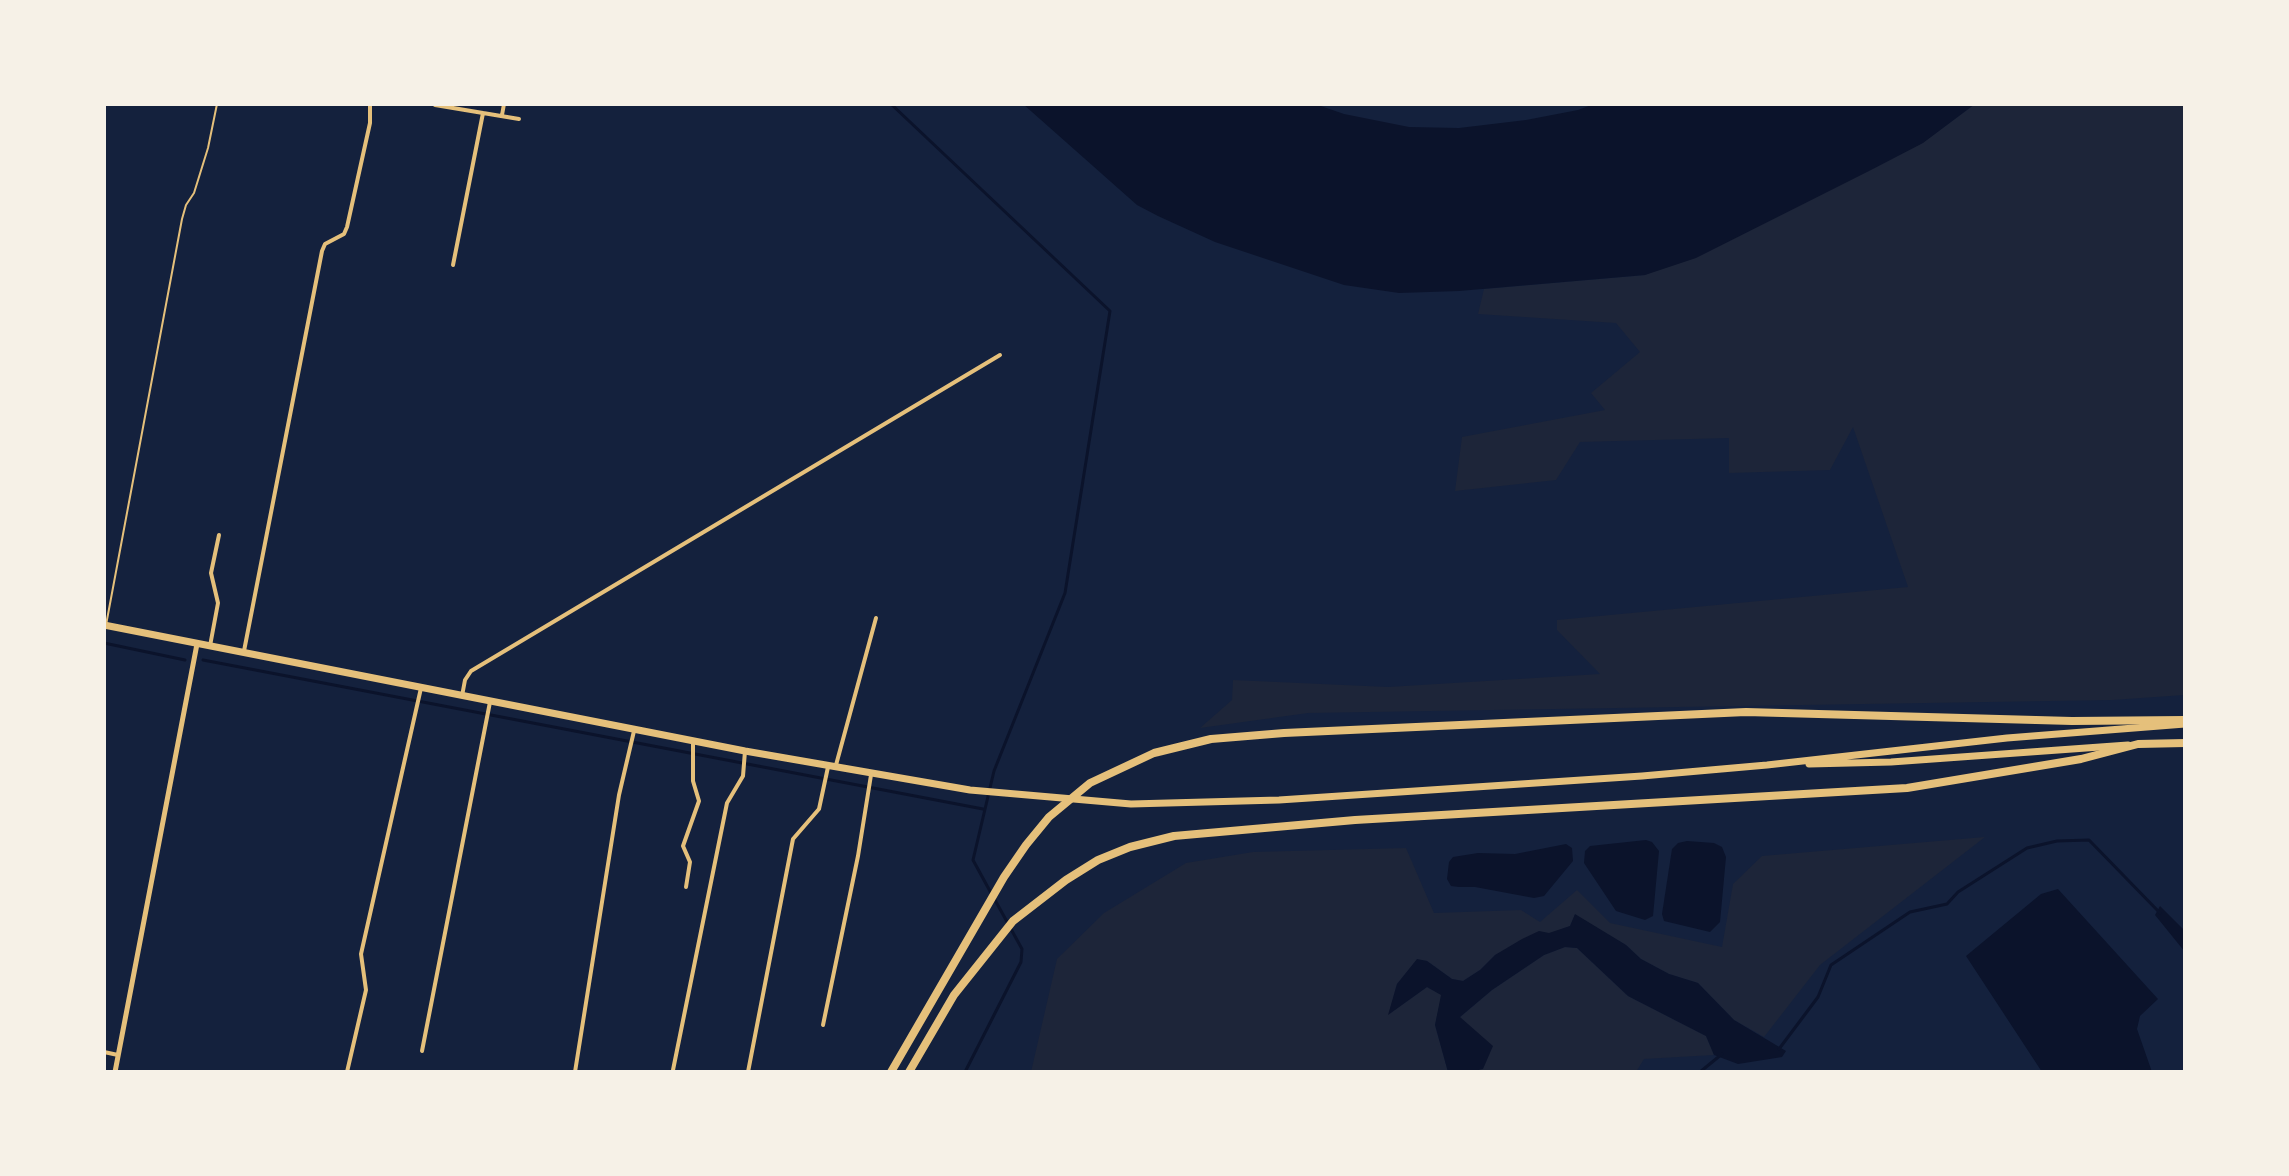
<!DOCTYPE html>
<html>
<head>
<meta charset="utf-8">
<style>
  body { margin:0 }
  #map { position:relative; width:2289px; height:1176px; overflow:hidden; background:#14213d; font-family:Montserrat,sans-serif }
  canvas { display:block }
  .frame { position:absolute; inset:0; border:106px solid #f6f1e7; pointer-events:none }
</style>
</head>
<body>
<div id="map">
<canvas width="2289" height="1176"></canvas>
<div class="frame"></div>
</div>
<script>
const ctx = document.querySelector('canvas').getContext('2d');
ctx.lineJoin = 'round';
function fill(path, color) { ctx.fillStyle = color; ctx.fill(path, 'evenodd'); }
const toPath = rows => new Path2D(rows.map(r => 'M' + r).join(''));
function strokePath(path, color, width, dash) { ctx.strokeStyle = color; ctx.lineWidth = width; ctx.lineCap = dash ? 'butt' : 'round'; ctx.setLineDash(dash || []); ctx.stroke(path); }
fill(toPath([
  [1975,104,2185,104,2185,695,2112,700,1308,713,1200,728,1232,700,1233,680,1388,687,1600,674,1557,630,1557,620,1908,587,1853,427,1830,470,1729,473,1729,438,1580,442,1556,480,1455,491,1462,437,1605,410,1591,393,1640,352,1616,323,1478,314,1484,289,1645,275,1922,143],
  [1985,837,1820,965,1764,1037,1734,1020,1698,983,1669,974,1641,959,1626,945,1575,915,1570,926,1495,955,1480,970,1463,981,1452,979,1427,961,1417,960,1397,984,1389,1014,1427,987,1442,995,1435,1025,1448,1072,1031,1072,1057,959,1104,913,1186,863,1253,852,1406,848,1434,913,1521,910,1540,922,1577,890,1610,923,1722,947,1733,884,1762,856],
  [1565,947,1577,948,1628,996,1706,1036,1714,1055,1644,1059,1636,1072,1469,1072,1483,1068,1459,1018,1492,990,1544,955]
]), '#1d2539');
fill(toPath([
  [1023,104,1315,104,1344,114,1409,127,1459,128,1526,120,1578,110,1594,104,1975,104,1923,143,1871,170,1696,258,1645,275,1459,291,1399,293,1344,285,1215,242,1158,216,1137,205],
  [1646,840,1652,842,1659,851,1653,916,1645,920,1616,911,1584,863,1585,851,1590,846],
  [1687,841,1714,843,1722,847,1726,857,1720,922,1710,932,1664,921,1662,914,1672,849,1678,843],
  [1566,844,1572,848,1573,861,1544,896,1534,898,1475,887,1459,887,1451,886,1447,879,1449,862,1453,857,1478,853,1515,854],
  [2058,889,2158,999,2140,1016,2137,1029,2152,1072,2042,1072,1966,956,2041,894],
  [2160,906,2185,931,2185,952,2155,915],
  [1575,914,1626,945,1641,959,1669,974,1698,983,1734,1020,1786,1051,1782,1057,1738,1064,1714,1055,1706,1036,1628,996,1577,948,1565,947,1544,955,1492,990,1460,1017,1493,1046,1483,1069,1469,1072,1448,1072,1435,1025,1441,995,1427,987,1388,1015,1397,984,1417,959,1427,961,1452,979,1463,981,1480,970,1495,955,1522,939,1539,931,1549,933,1570,926]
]), '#0b132b');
strokePath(toPath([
  [891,104,1110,311,1065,593,994,771,973,860,991,893],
  [104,643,185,660],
  [203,660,983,809],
  [1779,1049,1818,997,1831,965,1910,912,1947,904,1958,892,2027,848,2057,841,2089,840,2160,913],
  [965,1072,1021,962,1022,949,995,900],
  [1700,1072,1722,1054]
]), '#0b132b', 3);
strokePath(toPath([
  [106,625,182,219,186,205,194,193,208,148,217,104]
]), '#e5c07b', 2);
strokePath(toPath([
  [435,105,519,119],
  [502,115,504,104],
  [453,265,483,113],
  [210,646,218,603,211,573,219,535],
  [244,651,322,251,325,244,344,234,347,227,370,123,370,104],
  [462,696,465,680,471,671,1000,355],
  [836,765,876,618],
  [686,887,690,862,683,846,699,801,693,781,693,742],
  [823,1025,858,856,871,775],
  [422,1051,490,702],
  [104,1052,118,1055],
  [673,1070,727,803,743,776,745,751],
  [347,1072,366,990,361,954,421,688],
  [575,1072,619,795,634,731],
  [748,1072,793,839,819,809,828,767]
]), '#e5c07b', 4);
strokePath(toPath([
  [115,1072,197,644]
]), '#e5c07b', 5);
strokePath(toPath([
  [104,625,745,751,970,790,1131,804,1279,800,1642,776,1767,765,2007,738,2185,724],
  [1809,764,1891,762,2128,745]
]), '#e5c07b', 7);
strokePath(toPath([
  [891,1072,1004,877,1026,845,1049,817,1090,783,1154,753,1211,739,1284,733,1746,712,2072,721,2185,720],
  [909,1072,954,995,1013,921,1066,880,1098,860,1130,847,1174,836,1355,820,1907,788,2081,759,2138,744,2185,743]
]), '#e5c07b', 8);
</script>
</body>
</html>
